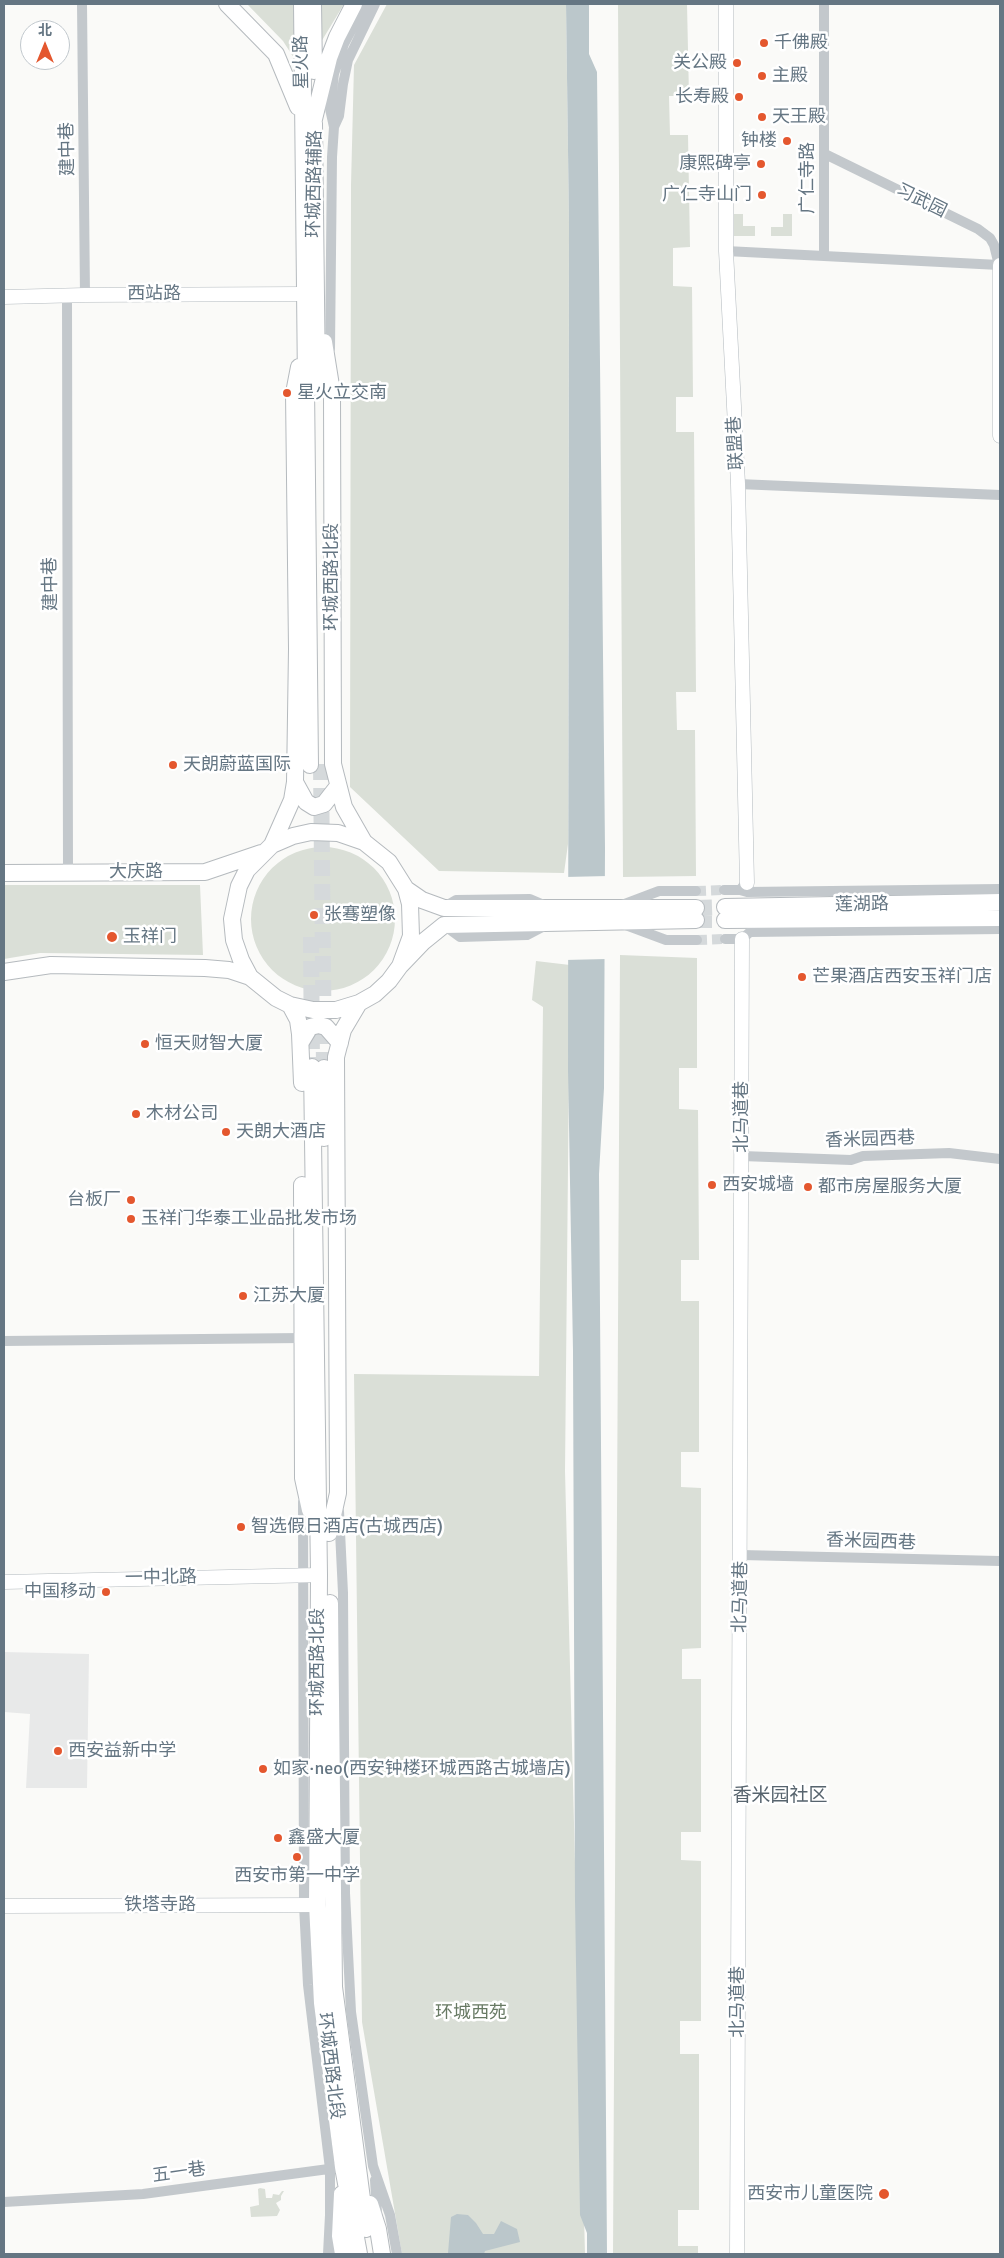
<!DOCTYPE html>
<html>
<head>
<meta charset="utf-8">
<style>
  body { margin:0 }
  #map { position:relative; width:1004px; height:2258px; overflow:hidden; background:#fafaf8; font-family:Signika,"Noto Sans SC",sans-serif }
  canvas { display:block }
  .frame { position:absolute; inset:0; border:5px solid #657683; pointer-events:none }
  .north { position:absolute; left:20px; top:20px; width:50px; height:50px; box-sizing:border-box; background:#fff; border:1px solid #c1c8cd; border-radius:50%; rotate:0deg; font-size:14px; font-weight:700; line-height:20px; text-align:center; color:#657683 }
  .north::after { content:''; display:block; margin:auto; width:18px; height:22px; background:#e4572e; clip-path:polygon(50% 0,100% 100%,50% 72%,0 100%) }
</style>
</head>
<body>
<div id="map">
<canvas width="1004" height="2258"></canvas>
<div class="frame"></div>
<div class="north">北</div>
</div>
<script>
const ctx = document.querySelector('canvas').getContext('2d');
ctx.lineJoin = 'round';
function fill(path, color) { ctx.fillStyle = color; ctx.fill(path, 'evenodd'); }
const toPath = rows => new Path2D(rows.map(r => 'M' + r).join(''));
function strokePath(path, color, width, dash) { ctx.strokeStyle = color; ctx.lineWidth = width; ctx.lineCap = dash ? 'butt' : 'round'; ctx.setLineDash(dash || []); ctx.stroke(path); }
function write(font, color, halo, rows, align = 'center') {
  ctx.font = font + ' Signika,"Noto Sans SC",sans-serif'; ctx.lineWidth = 5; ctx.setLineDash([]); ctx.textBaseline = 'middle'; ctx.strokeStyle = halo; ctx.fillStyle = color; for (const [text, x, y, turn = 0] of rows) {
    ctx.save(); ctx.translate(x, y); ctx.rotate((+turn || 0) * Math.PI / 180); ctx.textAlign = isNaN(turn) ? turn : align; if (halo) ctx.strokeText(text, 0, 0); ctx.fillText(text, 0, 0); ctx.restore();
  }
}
fill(toPath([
  [4,1652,89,1654,87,1788,26,1788,30,1714,4,1712]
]), '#e8e9e9');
fill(toPath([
  [247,4,296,4,297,63,283,41],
  [319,4,344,4,318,47],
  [387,4,566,4,569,224,568,844,564,873,439,871,350,787,351,185,354,65],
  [618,4,687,4,689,96,669,96,670,135,688,135,690,247,673,248,673,286,692,287,693,397,676,397,676,432,694,432,696,692,676,692,677,730,695,730,696,876,623,877],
  [734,214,743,214,743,226,755,226,755,236,734,236],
  [783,214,792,214,792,236,771,236,771,227,783,227],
  '251 919a72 72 0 1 1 144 0a72 72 0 1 1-144 0Z',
  [4,885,200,885,203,955,40,953,4,959],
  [620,955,697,958,697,1068,679,1068,679,1109,698,1110,699,1260,681,1260,681,1301,699,1301,699,1452,681,1452,681,1487,701,1488,701,1648,682,1649,682,1679,701,1679,701,1832,681,1832,681,1860,701,1861,701,2021,680,2021,680,2054,699,2054,699,2210,678,2210,678,2246,698,2246,698,2254,613,2254],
  [536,961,570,965,565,1471,585,2254,402,2254,362,2022,354,1374,539,1376,543,1007,532,1000],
  [260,2188,265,2189,266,2198,272,2198,273,2194,279,2195,282,2191,284,2191,281,2196,281,2200,276,2203,280,2210,277,2216,251,2217,250,2207,259,2205,258,2189]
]), '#dadfd7');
fill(toPath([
  [566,4,589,4,589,54,597,72,605,848,604,1088,599,1174,607,2254,587,2254,587,2233,580,2215,575,1901,573,1351,568,1069,569,224],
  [457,2214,468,2215,476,2223,483,2234,494,2234,501,2221,517,2229,520,2242,485,2251,484,2254,450,2254,448,2253,451,2217]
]), '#bbc7cb');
fill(toPath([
  [608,876,607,959,565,960,565,877]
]), '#fafaf8');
strokePath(toPath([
  [696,891,724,890],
  [697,940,725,939]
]), '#d5d9db', 10, [10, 5]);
strokePath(toPath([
  [321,764,324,1068],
  [696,908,725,907],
  [696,920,725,920],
  [311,937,312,1067]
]), '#d5d9db', 16, [16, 8]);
const secondary = toPath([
  [726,4,726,251,738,484,747,883],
  [1000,265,1000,436],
  [4,297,85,295,304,294],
  [4,1582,319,1575],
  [4,1906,317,1905],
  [737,2254,742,939]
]);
const primary = toPath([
  [227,4,276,54,298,107],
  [302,4,310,765],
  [313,4,314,71],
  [314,119,329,58,337,37,354,4],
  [314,123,317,384],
  [324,342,332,392,333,764,344,807,364,842],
  [295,782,306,802,314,807,324,804,338,786],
  [272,845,292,800,295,782,297,649,294,393,299,367],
  [4,873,205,872,261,853],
  [406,889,422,900,444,908,696,908],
  [725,907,1000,902],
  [725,920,1000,918],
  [400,966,411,936,410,904,406,889,389,862,364,842,338,833,311,832,293,836,272,845,247,870,239,886,232,919,234,940,241,960,250,977,276,998,290,1005,313,1010,336,1010,359,1003,375,994,389,981,400,966,423,942,444,925,696,920],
  [4,972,51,965,205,968,229,970,250,977],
  [290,1005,298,1020,300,1034,302,1083],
  [301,1042,310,1027,319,1025,326,1027,340,1043],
  [312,1067,319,1575,317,1905,322,2003,343,2167,359,2254],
  [324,1068,324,1138],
  [302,1185,303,1478,310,1510],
  [329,1533,338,1493,336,1057,343,1030,359,1003],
  [330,1603,334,1987,366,2229],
  [342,2194,340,2236,343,2254],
  [370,2204,378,2229,382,2254]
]);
strokePath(secondary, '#b3babf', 15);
strokePath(primary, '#b5babe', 18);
strokePath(toPath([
  [82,4,85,295],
  [334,127,339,116,343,84,348,60,375,4],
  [825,154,978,229,990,238,994,245,999,265],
  [726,251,824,256,824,4],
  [824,256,999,265],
  [67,296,68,872],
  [330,349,332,157,334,127,330,109,334,74,344,44,365,4],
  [738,484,1000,495],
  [724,890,740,890,744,885],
  [740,890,747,892,1000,889],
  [622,905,659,891,696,891],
  [444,907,456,900,530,899,544,905],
  [623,924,666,940,697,940],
  [445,926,460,937,527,935,546,925],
  [725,939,742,939,750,932,1000,929],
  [742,1156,851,1160,863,1156,949,1153,1000,1159],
  [4,1341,302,1338],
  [303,1502,304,1905,308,1985,330,2169,330,2214,340,2236,333,2254],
  [339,1511,343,1593,345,1893,351,2012,373,2166,390,2215,397,2254],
  [741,1555,1000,1561],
  [375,2180,377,2213],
  [4,2202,143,2194,336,2168],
  [328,2254,330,2215]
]), '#c3c8cc', 10);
strokePath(secondary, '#fff', 14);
strokePath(primary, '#fff', 16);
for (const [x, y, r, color] of [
  [764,43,5,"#e4572e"],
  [737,63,5,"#e4572e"],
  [762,76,5,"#e4572e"],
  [739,97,5,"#e4572e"],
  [762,117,5,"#e4572e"],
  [787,141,5,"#e4572e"],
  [761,164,5,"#e4572e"],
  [762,195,5,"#e4572e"],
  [287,393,5,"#e4572e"],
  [173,765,5,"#e4572e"],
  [314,915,5,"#e4572e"],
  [112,937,6,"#e4572e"],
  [802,977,5,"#e4572e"],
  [145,1044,5,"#e4572e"],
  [136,1114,5,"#e4572e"],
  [226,1132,5,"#e4572e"],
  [712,1185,5,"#e4572e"],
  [808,1187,5,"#e4572e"],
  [131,1200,5,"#e4572e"],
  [131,1219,5,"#e4572e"],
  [243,1296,5,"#e4572e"],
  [241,1527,5,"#e4572e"],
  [106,1592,5,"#e4572e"],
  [58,1751,5,"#e4572e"],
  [263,1769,5,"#e4572e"],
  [278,1838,5,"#e4572e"],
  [297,1857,5,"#e4572e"],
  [884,2194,6,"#e4572e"]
]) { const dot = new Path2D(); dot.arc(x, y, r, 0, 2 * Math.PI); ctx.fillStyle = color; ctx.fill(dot); strokePath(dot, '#fff', 2); }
write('18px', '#657683', '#fff', [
  ["千佛殿",774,43],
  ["关公殿",727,63,"right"],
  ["主殿",772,76],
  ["长寿殿",729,97,"right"],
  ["天王殿",772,117],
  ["钟楼",777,141,"right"],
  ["康熙碑亭",751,164,"right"],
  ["广仁寺山门",752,195,"right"],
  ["星火立交南",297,393],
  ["天朗蔚蓝国际",183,765],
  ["张骞塑像",324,915],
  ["玉祥门",123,937],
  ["芒果酒店西安玉祥门店",812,977],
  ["恒天财智大厦",155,1044],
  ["木材公司",146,1114],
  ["天朗大酒店",236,1132],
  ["西安城墙",722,1185],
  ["都市房屋服务大厦",818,1187],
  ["台板厂",121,1200,"right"],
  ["玉祥门华泰工业品批发市场",141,1219],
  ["江苏大厦",253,1296],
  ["智选假日酒店(古城西店)",251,1527],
  ["中国移动",96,1592,"right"],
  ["西安益新中学",68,1751],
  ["如家·neo(西安钟楼环城西路古城墙店)",273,1769],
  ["鑫盛大厦",288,1838],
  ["西安市第一中学",297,1876,"center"],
  ["西安市儿童医院",873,2194,"right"]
], 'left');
write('18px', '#657683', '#fff', [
  ["星火路",302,62,-91],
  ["建中巷",68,149,-91],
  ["广仁寺路",808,178,-90],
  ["环城西路辅路",315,184,-89],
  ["习武园",921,201,26],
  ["西站路",154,294],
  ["联盟巷",736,443,-93],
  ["环城西路北段",332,577,-90],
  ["建中巷",51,584,-91],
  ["大庆路",136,872],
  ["莲湖路",862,905,-1],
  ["北马道巷",742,1117,-90],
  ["香米园西巷",870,1140,-2],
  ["香米园西巷",871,1542,2],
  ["一中北路",161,1578,-1],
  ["北马道巷",741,1597,-89],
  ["环城西路北段",318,1662,-90],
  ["铁塔寺路",160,1905],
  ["北马道巷",738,2002,-90],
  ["环城西路北段",330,2066,83],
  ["五一巷",179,2173,-8]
]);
write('18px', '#687a64', '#fff', [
  ["环城西苑",471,2013]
]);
write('19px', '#57646e', '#fff', [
  ["香米园社区",780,1796]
]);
</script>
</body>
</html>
